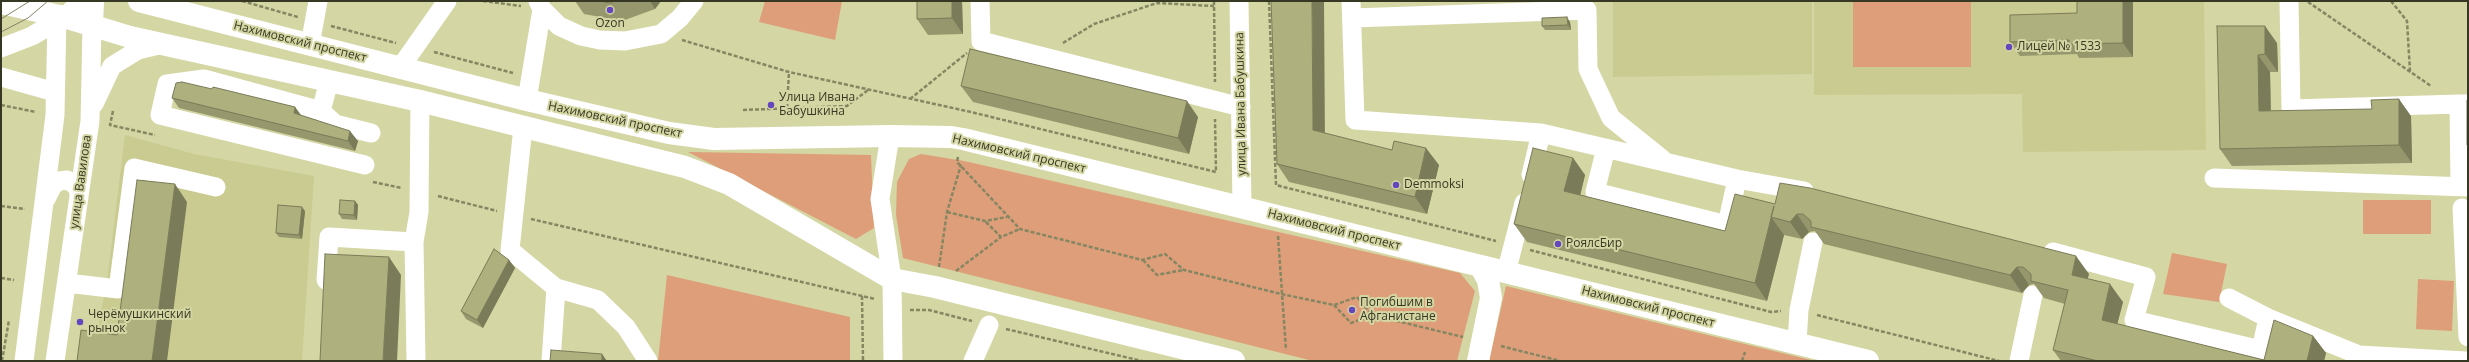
<!DOCTYPE html>
<html>
<head>
<meta charset="utf-8">
<style>
  body { margin:0 }
  #map { position:relative; width:2469px; height:362px; overflow:hidden; background:#d4d6a3; font-family:"Open Sans",sans-serif }
  canvas { display:block }
  .frame { position:absolute; inset:0; border:2px solid #373823; pointer-events:none }
</style>
</head>
<body>
<div id="map">
<canvas width="2469" height="362"></canvas>
<div class="frame"></div>
</div>
<script>
const ctx = document.querySelector('canvas').getContext('2d');
ctx.lineJoin = 'round';
function fill(path, color) { ctx.fillStyle = color; ctx.fill(path, 'evenodd'); }
const toPath = rows => new Path2D(rows.map(r => 'M' + r).join(''));
function strokePath(path, color, width, dash) { ctx.strokeStyle = color; ctx.lineWidth = width; ctx.lineCap = dash ? 'butt' : 'round'; ctx.setLineDash(dash || []); ctx.stroke(path); }
function write(font, color, halo, rows, align = 'center') {
  ctx.font = font + ' "Open Sans",sans-serif'; ctx.lineWidth = 4; ctx.setLineDash([]); ctx.textBaseline = 'middle'; ctx.strokeStyle = halo; ctx.fillStyle = color; for (const [text, x, y, turn = 0] of rows) {
    ctx.save(); ctx.translate(x, y); ctx.rotate((+turn || 0) * Math.PI / 180); ctx.textAlign = isNaN(turn) ? turn : align; if (halo) ctx.strokeText(text, 0, 0); ctx.fillText(text, 0, 0); ctx.restore();
  }
}
fill(toPath([
  [1613,1,1812,1,1812,74,1613,77],
  [1814,1,2204,1,2206,150,2023,152,2022,94,1814,95],
  [125,135,194,154,314,176,302,361,92,361,108,274]
]), '#c9cb90');
fill(toPath([
  [765,1,842,1,835,40,759,22],
  [1853,1,1971,1,1971,67,1853,67],
  [688,152,871,155,874,228,856,239],
  [921,154,964,161,1460,273,1475,291,1457,361,1313,361,903,258,896,215,897,182,909,159],
  [2363,200,2431,200,2431,234,2363,234],
  [2172,253,2227,264,2219,302,2163,294],
  [667,275,850,317,850,361,658,361],
  [2418,279,2454,281,2452,331,2416,329],
  [1506,286,1514,288,1815,361,1489,361]
]), '#de9e7a');
strokePath(toPath([
  [242,1,298,17],
  [483,1,521,6],
  [1214,1,1215,82],
  [1269,1,1276,185,1496,241],
  [2391,1,2407,21,2410,71],
  [2308,2,2431,86],
  [331,26,396,43],
  [682,40,789,72,971,112,1216,172,1215,119],
  [1063,43,1094,24,1157,3,1214,6],
  [434,52,513,73],
  [910,99,967,53],
  [1,105,36,112],
  [787,108,789,72],
  [743,110,847,106,868,90],
  [113,111,110,125,155,135],
  [958,157,957,162,1020,229,1142,260,1165,254,1184,270,1281,294,1334,305,1357,297,1372,315,1463,337],
  [373,182,402,188],
  [438,196,497,211],
  [1,206,25,209],
  [947,212,985,221,1007,217],
  [531,219,875,299],
  [986,222,1001,237,1020,229],
  [1278,236,1286,350],
  [1530,250,1771,312,1781,311],
  [1143,260,1157,275,1183,270],
  [939,267,947,212,961,165],
  [956,271,1001,237],
  [1,278,14,280],
  [862,296,863,361],
  [1334,305,1351,323,1372,315],
  [910,310,929,310,972,321],
  [1817,315,1999,361],
  [1006,329,1142,361],
  [1501,346,1560,361],
  [2,361,9,320],
  [1742,361,1745,352]
]), '#858662', 2.5, [4, 2]);
strokePath(toPath([
  [980,1,981,41,1241,107],
  [1239,1,1242,207],
  [1351,1,1355,120,1541,133],
  [2289,1,2291,109,2459,104],
  [542,9,559,26,581,36,600,40,625,41,661,34,680,18,694,1],
  [1352,18,1587,10,1588,69,1611,118,1662,159],
  [310,45,318,1],
  [1,48,32,36,64,17,82,1],
  [400,68,447,1],
  [1,77,55,92],
  [527,100,542,9,538,1],
  [94,104,112,66,138,50,163,44],
  [321,111,329,81],
  [523,127,510,250,556,288,598,300,626,327,648,361],
  [890,136,880,199,892,279,893,361],
  [1606,148,1595,192,1727,225,1737,179],
  [365,165,160,115,167,84,204,79,321,111,335,124,371,133],
  [1531,175,1541,133,1737,179,1804,191],
  [2214,178,2468,187],
  [2460,186,2459,104,2468,104],
  [46,199,53,185,59,181,67,180,74,184,79,190,79,198],
  [2462,208,2468,337],
  [2053,252,2146,277,2134,320,2261,350,2268,318],
  [1506,273,1524,203],
  [326,280,329,237,414,242],
  [67,283,118,289,134,168,216,187],
  [2229,298,2268,318,2359,355],
  [1797,343,1799,310,1813,242],
  [24,361,55,115,57,16],
  [55,361,90,121,92,26],
  [416,361,414,242,419,212,420,101],
  [551,361,556,288],
  [973,361,989,325],
  [2019,361,2033,295],
  [2358,361,2359,355,2466,361]
]), '#fff', 19);
strokePath(toPath([
  [139,1,527,100,669,133,714,139,890,136,951,137,963,139,1868,361],
  [1,3,64,17,130,37,420,101,685,167,729,184,892,279,935,287,1234,361],
  [92,26,93,1],
  [1478,361,1491,298,1488,280,1480,266]
]), '#fff', 22);
strokePath(toPath([
  [1,19,30,1],
  [1,32,28,18,48,1]
]), '#828360', 1);
fill(toPath([
  [575,1,661,1,655,9,622,21,584,14],
  [962,1,963,34,928,35,917,19],
  [2133,1,2133,57,2079,58,2077,54,2020,56,2010,42,2077,13],
  [1570,22,1571,30,1545,30,1542,26],
  [2217,26,2277,43,2278,72,2270,72,2271,111,2411,116,2412,163,2232,166,2220,149],
  [961,86,1198,117,1189,154,973,102],
  [212,89,295,107,301,115,358,141,355,151,179,108,172,98],
  [1325,133,1439,165,1427,214,1289,182,1277,164],
  [1573,158,1585,175,1580,195,1725,231,1775,204,2089,274,2087,279,2123,302,2117,324,2264,360,2313,336,2326,353,2324,361,2061,361,2053,350,2065,304,2044,298,2034,284,2029,285,2022,293,1824,244,1815,231,1809,232,1802,239,1784,235,1767,301,1527,242,1514,224],
  [355,201,358,205,357,220,342,219,339,214],
  [305,211,302,239,279,237,276,233],
  [509,260,515,268,483,328,466,319,461,311]
]), '#96976c');
fill(toPath([
  [650,1,661,1,655,9],
  [952,1,962,1,963,34,952,18],
  [1312,1,1324,1,1325,148,1313,130],
  [2123,1,2133,1,2133,57,2123,43],
  [1567,17,1570,22,1571,30,1568,25],
  [2265,26,2277,43,2278,72,2265,54],
  [2258,55,2270,72,2271,129,2259,111],
  [2399,99,2411,116,2412,163,2399,145],
  [1187,101,1198,117,1189,154,1178,138],
  [295,107,302,117,294,113],
  [350,131,358,141,355,151,348,141],
  [1426,148,1439,165,1427,214,1415,197],
  [1573,158,1585,175,1577,209,1564,191],
  [175,184,187,202,167,361,152,361],
  [355,201,358,205,357,220,354,215],
  [302,207,305,211,302,239,299,235],
  [1797,214,1809,232,1802,239,1790,222],
  [1771,217,1784,235,1767,301,1755,283],
  [2076,256,2089,274,2084,292,2072,275],
  [389,257,401,275,397,361,383,361],
  [509,260,515,268,483,328,477,320],
  [2017,267,2029,285,2022,293,2010,275],
  [2110,284,2123,302,2114,337,2102,320],
  [2313,336,2326,353,2324,361,2307,361],
  [602,354,607,361,602,361]
]), '#7a7b58');
const building = toPath([
  [600,1,614,1,610,3,600,1],
  [917,1,952,1,952,18,917,19,917,1],
  [1271,1,1312,1,1313,130,1392,150,1394,141,1426,148,1415,197,1277,164,1271,1],
  [2077,1,2123,1,2123,43,2069,44,2069,40,2010,42,2010,15,2077,13,2077,1],
  [1567,17,1568,25,1542,26,1542,18,1567,17],
  [2217,26,2265,26,2265,54,2258,55,2259,111,2372,109,2371,100,2399,99,2399,145,2220,149,2217,26],
  [970,49,1187,101,1178,138,961,86,970,49],
  [182,82,212,89,213,87,295,107,294,113,350,131,348,141,172,98,176,83,182,82],
  [2467,101,2468,101,2468,145,2467,145,2467,101],
  [1533,148,1573,158,1564,191,1725,231,1735,194,1775,204,1780,183,1810,188,2076,256,2072,275,2110,284,2102,320,2264,360,2274,320,2313,336,2307,361,2098,361,2053,350,2068,290,2031,281,2031,274,2023,267,2017,267,2010,275,1811,227,1811,221,1803,214,1797,214,1790,222,1771,217,1774,206,1755,283,1514,224,1533,148],
  [137,180,175,184,152,361,77,361,81,330,117,335,137,180],
  [340,200,355,201,354,215,339,214,340,200],
  [278,205,302,207,299,235,276,233,278,205],
  [494,249,509,260,477,320,461,311,494,249],
  [325,254,389,257,383,361,320,361,325,254],
  [551,350,602,354,602,361,550,361,551,350]
]);
fill(building, '#aeb07e');
strokePath(building, '#7a7b58', 1);
for (const [x, y, r, color] of [
  [610,10,4,"#6446bf"],
  [2009,47,4,"#6446bf"],
  [771,105,4,"#6446bf"],
  [1396,185,4,"#6446bf"],
  [1558,244,4,"#6446bf"],
  [1352,310,4,"#6446bf"],
  [80,322,4,"#6446bf"]
]) { const dot = new Path2D(); dot.arc(x, y, r, 0, 2 * Math.PI); ctx.fillStyle = color; ctx.fill(dot); strokePath(dot, '#d4d6a3', 1.5); }
write('12px', '#373823', '#d4d6a3', [
  ["Ozon",610,24,"center"],
  ["Лицей № 1533",2017,47],
  ["Улица Ивана",779,98],
  ["Бабушкина",779,112],
  ["Demmoksi",1404,185],
  ["РоялсБир",1566,244],
  ["Погибшим в",1360,303],
  ["Афганистане",1360,317],
  ["Черёмушкинский",88,315],
  ["рынок",88,329]
], 'left');
write('12px', '#373823', '#d4d6a3', [
  ["Нахимовский проспект",300,42,14],
  ["улица Ивана Бабушкина",1241,104,-91],
  ["Нахимовский проспект",615,120,12],
  ["Нахимовский проспект",1019,154,13],
  ["улица Вавилова",81,182,-82],
  ["Нахимовский проспект",1334,230,14],
  ["Нахимовский проспект",1648,307,14]
]);
</script>
</body>
</html>
